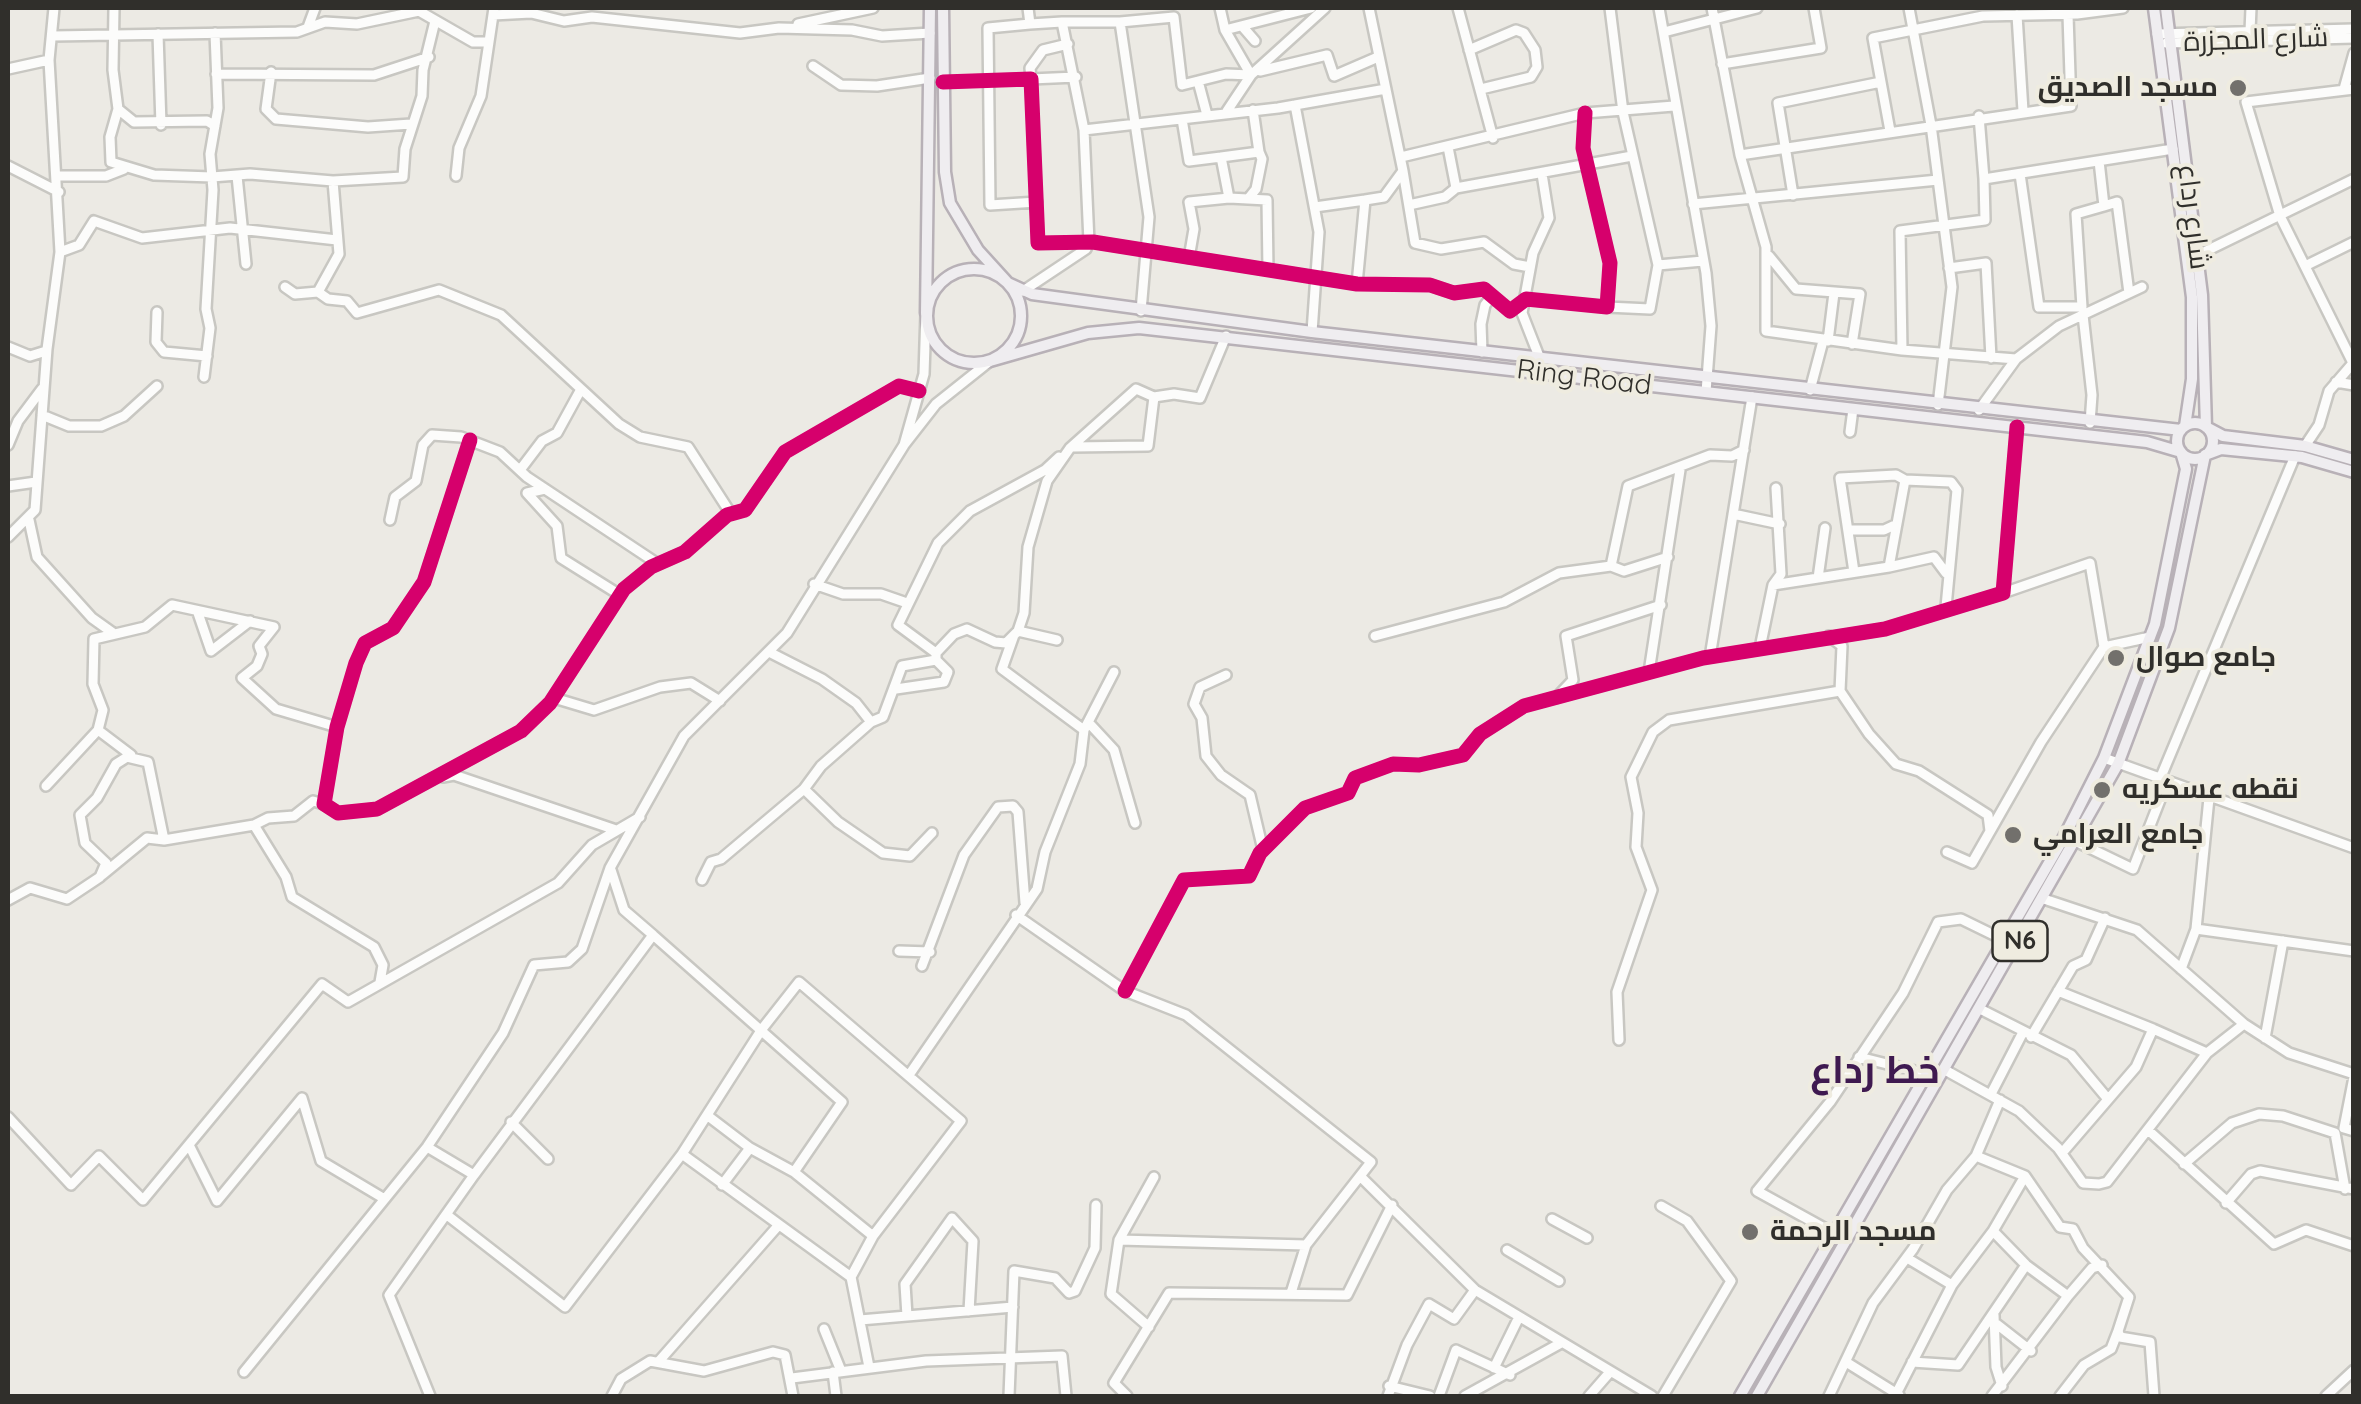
<!DOCTYPE html>
<html>
<head>
<meta charset="utf-8">
<style>
  body { margin:0 }
  #map { position:relative; width:2361px; height:1404px; overflow:hidden; background:#eceae4; font-family:Quicksand,sans-serif }
  canvas { display:block }
  .frame { position:absolute; inset:0; border:10px solid #302f2b; pointer-events:none }
</style>
</head>
<body>
<div id="map">
<canvas width="2361" height="1404"></canvas>
<div class="frame"></div>
</div>
<script>
const ctx = document.querySelector('canvas').getContext('2d');
ctx.lineJoin = 'round';
const toPath = rows => new Path2D(rows.map(r => 'M' + r).join(''));
function strokePath(path, color, width, dash) { ctx.strokeStyle = color; ctx.lineWidth = width; ctx.lineCap = dash ? 'butt' : 'round'; ctx.setLineDash(dash || []); ctx.stroke(path); }
function write(font, color, halo, rows, align = 'center') {
  ctx.font = font + ' Quicksand,Cairo,sans-serif'; ctx.lineWidth = 8; ctx.setLineDash([]); ctx.textBaseline = 'middle'; ctx.strokeStyle = halo; ctx.fillStyle = color; for (const [text, x, y, turn = 0] of rows) {
    ctx.save(); ctx.translate(x, y); ctx.rotate((+turn || 0) * Math.PI / 180); ctx.textAlign = isNaN(turn) ? turn : align; if (halo) ctx.strokeText(text, 0, 0); ctx.fillText(text, 0, 0); ctx.restore();
  }
}
const minor = toPath([
  [114,8,113,70,118,109,110,137,111,162,154,175,212,177,250,174,333,181,403,177,405,149,422,96,423,70,435,21],
  [1028,8,1030,24,988,28,990,205,1037,202],
  [1458,8,1493,138],
  [1610,8,1623,112,1658,265,1703,261],
  [1659,8,1706,273,1711,326,1706,392],
  [1712,8,1740,155,1766,247,1766,331,1902,350,1900,231,1985,220,1984,179],
  [1909,8,1931,125,1952,287,1938,405],
  [493,15,531,13,564,21,592,17,740,33,779,28,852,30,882,36,930,33],
  [2017,15,2023,111],
  [1062,22,1120,22,1149,217,1141,311],
  [1120,22,1174,17,1182,85,1226,74,1251,75,1225,30,1220,8],
  [798,24,873,8],
  [1242,26,1255,41],
  [308,27,315,8],
  [1225,30,1311,8],
  [2250,31,2251,8],
  [1664,32,1757,8],
  [158,34,161,125],
  [2157,34,2354,29],
  [53,36,297,32,325,22,357,24,419,11,473,42,489,42],
  [2166,43,2354,38],
  [1068,44,1043,50,1030,68,1031,79,1076,77],
  [1469,50,1516,30,1524,33,1535,50,1537,67,1531,77,1481,89],
  [1722,64,1821,48,1814,8],
  [813,66,841,85,877,86,930,78],
  [8,69,49,60,54,8],
  [1260,71,1327,55,1334,76,1378,57],
  [271,72,266,109,276,119,368,127,411,124],
  [216,74,374,75,429,57],
  [1198,81,1207,115],
  [943,82,1031,79,1038,243,1093,242,1357,284,1430,285,1454,293,1484,289,1510,311,1526,299,1607,307,1610,263,1583,148,1585,113],
  [1881,82,1873,38,1983,16,2077,14,2123,8],
  [2344,89,2354,53],
  [1295,105,1319,232,1312,332],
  [118,109,134,122,207,121,215,126],
  [1227,111,1251,75,1325,8],
  [1979,116,1984,179,2173,149],
  [1182,119,1189,161,1221,157,1259,152,1253,110],
  [1084,130,1278,108,1386,89],
  [1740,155,2071,106,2068,15],
  [1221,157,1229,198,1267,200,1268,270],
  [1401,157,1585,113,1674,106],
  [8,166,59,192],
  [1403,171,1415,243,1441,249,1484,242,1514,264,1530,267],
  [2020,174,2039,307,2082,307,2076,214,2104,206,2099,161],
  [58,176,106,176,124,169],
  [237,176,246,264],
  [456,176,459,148,481,96,494,8],
  [1456,188,1632,156],
  [1793,195,1778,103,1881,82,1890,131],
  [1248,199,1256,189,1262,159,1259,152],
  [1693,204,1938,180],
  [1409,205,1445,197,1456,188,1448,147],
  [2104,206,2117,202,2129,293],
  [1315,207,1365,200],
  [60,252,79,245,94,221,142,238,230,228,337,240],
  [2198,255,2354,179],
  [1769,256,1796,289,1860,294,1852,344],
  [1189,258,1194,229,1189,202,1229,198],
  [2305,266,2354,242],
  [1949,268,1986,263,1991,358],
  [1357,284,1365,200,1384,197,1403,171,1369,8],
  [285,287,295,294,318,292,328,299,347,301,357,313,439,290,501,315,619,424,640,437,688,447,731,514],
  [1023,291,1086,249,1089,242,1084,130,1062,22,1030,24],
  [318,292,339,254,333,181],
  [1607,307,1650,309,1658,265],
  [157,312,156,342,164,352,207,356],
  [926,313,924,374,904,445,936,404,990,361],
  [2083,315,2092,395,2090,423],
  [1828,341,1834,293],
  [8,347,30,356,46,351],
  [1902,350,2016,359,1979,410],
  [1482,352,1481,324,1485,305,1492,296],
  [1540,359,1522,313,1533,253,1549,218,1542,174],
  [2016,359,2059,326,2142,287],
  [2353,363,2280,216,2246,102,2354,89],
  [204,377,210,328,206,309,213,190,210,154,218,108,215,33],
  [2336,382,2354,385],
  [1810,390,1823,341],
  [42,415,69,426,101,426,124,416,157,386],
  [1850,432,1853,409],
  [470,440,424,582,393,628,365,643,356,663,337,727,324,804,338,813,377,809,521,731,550,703,624,589,651,567,685,552,727,515,745,510,785,452,899,386,919,391],
  [8,445,18,421,42,389],
  [2305,446,2319,425,2329,391,2354,362],
  [1072,447,1148,446,1154,397],
  [520,470,542,441,557,433,580,391],
  [8,486,36,482],
  [1776,488,1781,574,1773,585,1889,567,1905,480,1951,482,1957,490,1946,607],
  [545,489,527,493,557,526,561,558,620,595],
  [1733,514,1780,524],
  [29,520,37,557,92,618,113,633],
  [390,520,395,497,416,481,423,445,432,435,461,437,500,452,527,477,658,564],
  [1848,530,1884,530,1897,524],
  [8,537,35,510,47,349,60,252,49,60],
  [1611,566,1628,486,1710,455,1732,456,1744,450],
  [1889,567,1934,557,1946,573],
  [1854,572,1840,478,1896,475,1905,480],
  [1818,578,1825,528],
  [814,584,843,594,881,594,907,603],
  [2003,593,2090,563,2104,647,2150,637],
  [198,613,211,651,250,621],
  [1018,631,1024,613,1028,547,1047,481,1070,448,1136,389,1154,397,1174,394,1200,398,1226,336],
  [1014,635,1002,669,1084,730],
  [1375,636,1504,602,1559,573,1611,566,1624,571,1668,557],
  [1829,636,1842,646,1840,691,1869,734,1896,764,1919,771,1988,815,1990,831],
  [1760,648,1773,585],
  [936,653,954,634,967,629,995,642,1006,643,1018,631,1057,640],
  [1710,657,1752,397],
  [1649,672,1680,470],
  [1226,675,1200,687,1194,704,1202,718,1206,756,1221,775,1250,795,1263,850],
  [896,689,944,682,948,672,936,660],
  [554,698,594,710,660,687,691,683,720,701],
  [1556,698,1573,680,1566,636,1661,605],
  [871,722,883,717,902,666,936,660,936,653,898,625,938,543,970,511,1045,470,1059,457],
  [1088,722,1114,750,1135,823],
  [98,730,131,755],
  [2104,758,2354,848],
  [443,777,454,775,616,830],
  [2160,779,2295,456],
  [46,786,98,730,103,710,93,684,94,639,145,627,172,605,274,627,259,646,262,654,257,666,242,678,276,709,337,727],
  [804,789,838,822,883,853,910,856,932,833],
  [2209,798,2196,929,2354,951],
  [254,825,286,877,292,897,374,947,383,965,380,982],
  [2077,842,2133,869,2167,782],
  [1947,852,1972,863,2041,742,2104,647],
  [102,875,147,838,164,840,254,825,268,818,294,816,313,801,324,804],
  [702,880,711,862,721,859,804,789,821,766,871,722,856,703,822,679,771,653],
  [2044,899,2137,930,2244,1024,2289,1053,2354,1074],
  [8,900,30,888,67,899,100,877,106,863,85,843,80,815,97,798,116,764,127,757,148,762,164,840],
  [1016,915,1125,991,1186,1015,1371,1162,1360,1176],
  [653,935,842,1102,794,1172],
  [899,951,930,952],
  [922,966,964,855,998,807,1013,806,1018,812,1025,903],
  [2181,969,2196,929],
  [1125,991,1184,880,1249,876,1260,853,1305,808,1348,793,1355,778,1393,764,1419,765,1463,755,1480,734,1524,706,1703,658,1885,629,2003,593,2017,427],
  [2058,991,2153,1029],
  [1980,1009,2071,1055,2107,1098],
  [2031,1037,2073,966,2086,960,2105,918],
  [2265,1038,2283,941],
  [1619,1040,1617,992,1652,890,1636,847,1638,813,1631,777,1653,732,1669,720,1840,691],
  [1859,1057,1927,1074],
  [1945,1070,2019,1111,2058,1148,2083,1183,2099,1184,2107,1182,2207,1053,2244,1024],
  [909,1075,1037,889,1045,852,1080,764,1084,730,1114,672],
  [2354,1077,2344,1128,2354,1131],
  [1991,1094,2022,1034],
  [708,1116,750,1148,722,1185],
  [8,1117,71,1185,99,1156,143,1200,322,984,348,1002,558,883,592,845,640,817],
  [511,1122,548,1159],
  [2148,1130,2274,1244,2306,1230,2354,1246],
  [189,1145,217,1201,302,1098,321,1161,383,1198],
  [427,1147,474,1175,389,1295,430,1396],
  [750,1148,794,1172,873,1236],
  [2062,1153,2136,1067,2153,1029,2207,1053],
  [2184,1164,2232,1123,2259,1114,2283,1116,2335,1133,2345,1189],
  [474,1175,653,935,624,910,611,870],
  [2025,1176,2060,1227,2073,1229,2083,1248,2129,1297,2118,1331,2120,1337,2150,1342,2154,1396],
  [2226,1203,2251,1174,2260,1171,2354,1189],
  [1661,1206,1687,1221,1731,1281,1663,1396],
  [447,1215,565,1307,682,1154],
  [1552,1219,1587,1238],
  [1993,1231,2026,1265,2068,1296],
  [1835,1234,1757,1191,1830,1102,1903,993,1938,922,1961,919,2004,940],
  [1119,1240,1306,1245],
  [1507,1250,1559,1281],
  [1907,1258,1952,1285],
  [851,1277,682,1154,762,1029,799,982,961,1121,873,1236,851,1277,869,1367],
  [1291,1293,1306,1245,1360,1176,1475,1290,1652,1396],
  [1994,1315,1996,1367,2002,1386],
  [907,1316,905,1284,952,1218,973,1241,969,1311],
  [860,1320,1013,1307],
  [1994,1322,2031,1351],
  [1149,1327,1111,1294,1119,1240,1154,1177],
  [824,1329,841,1371],
  [660,1360,777,1227],
  [1846,1362,1899,1395],
  [1912,1362,1958,1365,2026,1265],
  [1494,1368,1518,1319],
  [244,1372,427,1147,503,1033,534,965,568,962,582,949,610,868,684,736,787,633,904,445],
  [833,1372,836,1396],
  [792,1378,926,1361,1062,1356,1066,1396],
  [1389,1386,1430,1396],
  [612,1396,621,1379,650,1361,704,1371,773,1352,785,1355,793,1396],
  [1009,1396,1014,1271,1055,1278,1069,1293,1075,1291,1095,1248,1096,1205],
  [1127,1396,1114,1383,1169,1293,1347,1295,1392,1205],
  [1388,1396,1407,1345,1429,1304,1454,1319,1475,1290],
  [1439,1396,1456,1350,1510,1375],
  [1465,1396,1561,1343],
  [1589,1396,1610,1372],
  [1829,1396,1873,1303,1913,1249,1947,1190,1976,1156,2000,1100],
  [1895,1396,1952,1285,1993,1231,2025,1176,1976,1156],
  [1992,1396,2068,1296,2092,1268,2102,1265],
  [2060,1396,2084,1365,2111,1349,2118,1331],
  [2326,1396,2354,1370]
]);
const major = toPath([
  [943,8,945,172,950,203,978,250,1008,283,1032,294,1312,332,2181,430],
  [2154,8,2192,297,2192,379,2185,426],
  [2166,8,2202,295,2206,427,2223,436,2305,446,2354,460],
  '927 316a47 47 0 1 1 94 0a47 47 0 1 1-94 0Z',
  [926,313,930,8],
  [990,361,1088,333,1139,328,2147,442,2181,452,2186,469,2155,624,2104,758,2064,837,1740,1396],
  '2177 441a18 18 0 1 1 36 0a18 18 0 1 1-36 0Z',
  [1757,1396,2118,764,2169,628,2205,455,2221,449,2302,457,2354,472]
]);
strokePath(minor, '#c8c7c2', 14);
strokePath(major, '#b8b1b7', 15);
strokePath(minor, '#fcfcfb', 9);
strokePath(major, '#efedf0', 10);
strokePath(toPath([
  [943,82,1031,79,1038,243,1093,242,1357,284,1430,285,1454,293,1484,289,1510,311,1526,299,1607,307,1610,263,1583,148,1585,113],
  [470,440,424,582,393,628,365,643,356,663,337,727,324,804,338,813,377,809,521,731,550,703,624,589,651,567,685,552,727,515,745,510,785,452,899,386,919,391],
  [1125,991,1184,880,1249,876,1260,853,1305,808,1348,793,1355,778,1393,764,1419,765,1463,755,1480,734,1524,706,1703,658,1885,629,2003,593,2017,427]
]), '#d6006c', 15);
for (const [x, y, r, color] of [
  [2238,88,10,"#72706c"],
  [2116,658,10,"#72706c"],
  [2102,790,10,"#72706c"],
  [2013,835,10,"#72706c"],
  [1750,1232,10,"#72706c"]
]) { const dot = new Path2D(); dot.arc(x, y, r, 0, 2 * Math.PI); ctx.fillStyle = color; ctx.fill(dot); strokePath(dot, '#efece0', 4); }
for (const [x, y, w] of [
  [2020,941,55]
]) { const box = new Path2D(); box.roundRect(x - w / 2, y - 20, w, 40, 8); ctx.fillStyle = '#efece0'; ctx.fill(box); strokePath(box, '#302f2b', 2.5); }
write('bold 25px', '#302f2b', null, [
  ["N6",2020,941]
]);
write('28px', '#302f2b', '#efece0', [
  ["شارع المجزرة",2256,40,-2],
  ["شارع رداع",2193,217,83],
  ["Ring Road",1584,378,7]
]);
write('bold 28px', '#302f2b', '#efece0', [
  ["مسجد الصديق",2218,88,"right"],
  ["جامع صوال",2136,658],
  ["نقطه عسكريه",2122,790],
  ["جامع العرامي",2033,835],
  ["مسجد الرحمة",1770,1232]
], 'left');
write('bold 38px', '#3f1a50', '#efece0', [
  ["خط رداع",1875,1072]
]);
</script>
</body>
</html>
